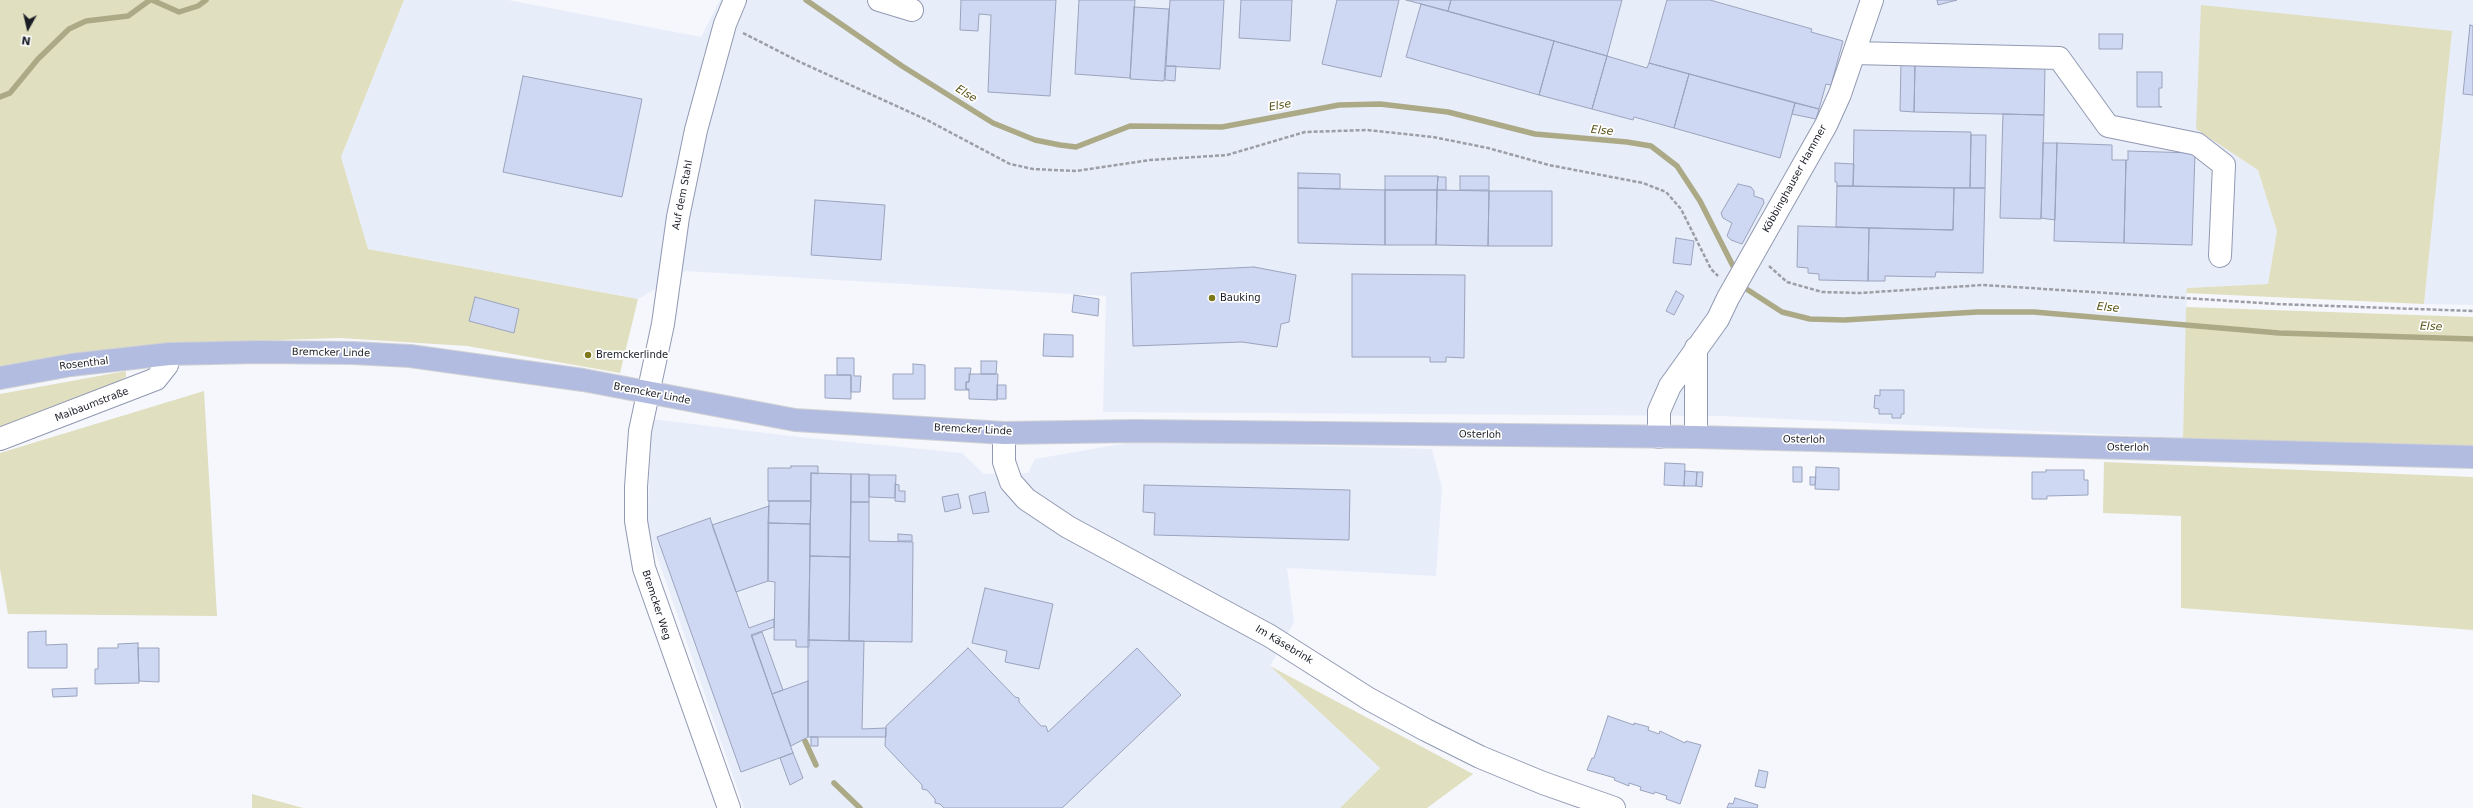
<!DOCTYPE html>
<html>
<head>
<meta charset="utf-8">
<style>
  body { margin:0 }
  #map { position:relative; width:2473px; height:808px; overflow:hidden; background:#f5f7fc; font-family:"DejaVu Sans",sans-serif }
  canvas { display:block }
  .north { position:absolute; left:8px; top:8px; width:40px; height:40px; -webkit-text-stroke:3px #fff; paint-order:stroke; rotate:188deg; font-size:11px; font-weight:700; line-height:16px; text-align:center; color:#1a1d26 }
  .north::after { content:''; display:block; margin:auto; width:14px; height:18px; background:#1a1d26; clip-path:polygon(50% 0,100% 100%,50% 72%,0 100%) }
</style>
</head>
<body>
<div id="map">
<canvas width="2473" height="808"></canvas>
<div class="north">N</div>
</div>
<script>
const ctx = document.querySelector('canvas').getContext('2d');
ctx.lineJoin = 'round';
function fill(path, color) { ctx.fillStyle = color; ctx.fill(path, 'evenodd'); }
const toPath = rows => new Path2D(rows.map(r => 'M' + r).join(''));
function strokePath(path, color, width, dash) { ctx.strokeStyle = color; ctx.lineWidth = width; ctx.lineCap = dash ? 'butt' : 'round'; ctx.setLineDash(dash || []); ctx.stroke(path); }
function write(font, color, halo, rows, align = 'center') {
  ctx.font = font + ' "DejaVu Sans",sans-serif'; ctx.lineWidth = 3.5; ctx.setLineDash([]); ctx.textBaseline = 'middle'; ctx.strokeStyle = halo; ctx.fillStyle = color; for (const [text, x, y, turn = 0] of rows) {
    ctx.save(); ctx.translate(x, y); ctx.rotate((+turn || 0) * Math.PI / 180); ctx.textAlign = isNaN(turn) ? turn : align; if (halo) ctx.strokeText(text, 0, 0); ctx.fillText(text, 0, 0); ctx.restore();
  }
}
fill(toPath([
  [404,0,508,0,701,37,720,0,2473,0,2473,305,2424,304,2452,31,2196,129,2258,170,2277,231,2268,284,2187,288,2183,438,1721,416,1103,412,1106,296,686,271,638,299,368,249,341,157],
  [652,419,799,437,962,453,984,474,1028,473,1035,459,1138,441,1432,449,1442,488,1436,576,1287,568,1294,622,1270,666,1380,768,1340,808,744,808,647,527]
]), '#e8edfa');
fill(toPath([
  [0,0,404,0,341,157,368,249,638,299,620,373,467,346,340,338,157,344,0,366],
  [2201,5,2452,31,2424,304,2186,293,2187,288,2268,284,2277,231,2258,170,2196,129],
  [2186,307,2473,317,2473,446,2183,438],
  [126,371,126,377,115,383,0,434,0,394],
  [204,391,217,616,8,614,0,569,0,453],
  [2104,462,2473,477,2473,630,2181,608,2181,516,2103,513],
  [1270,666,1473,774,1427,808,1340,808,1380,768],
  [252,794,303,808,252,808]
]), '#e0dfc0');
strokePath(toPath([
  [152,0,179,12,198,6,206,0],
  [806,0,902,66,993,123,1035,140,1060,145,1076,147,1130,126,1222,127,1339,105,1380,104,1448,112,1535,134,1627,142,1651,146,1677,166,1700,201,1733,266],
  [0,97,10,93,38,59,69,29,86,21,128,16,150,0],
  [1748,290,1782,312,1810,319,1844,320,1977,312,2034,312,2279,333,2473,339],
  [805,741,816,765],
  [834,783,860,808]
]), '#acaa86', 5.5);
const building = toPath([
  [961,0,1056,0,1050,96,988,92,991,15,979,14,978,31,960,30,961,0],
  [1079,0,1135,0,1130,78,1075,74,1079,0],
  [1170,0,1224,0,1220,69,1166,66,1170,0],
  [1241,0,1292,0,1290,41,1239,38,1241,0],
  [1337,0,1399,0,1381,77,1322,64,1337,0],
  [1406,0,1451,0,1448,11,1406,0],
  [1451,0,1622,0,1607,56,1448,11,1451,0],
  [1667,0,1710,0,1812,29,1811,32,1843,41,1831,85,1826,84,1819,109,1649,63,1667,0],
  [1937,0,1957,0,1938,5,1937,0],
  [1421,4,1554,41,1539,95,1406,57,1421,4],
  [1134,7,1169,9,1164,81,1130,79,1134,7],
  [2470,25,2473,26,2473,95,2463,94,2470,25],
  [2099,34,2123,34,2122,49,2099,49,2099,34],
  [1554,41,1607,56,1592,109,1539,95,1554,41],
  [1607,56,1647,68,1649,63,1689,74,1674,128,1634,117,1633,120,1592,109,1607,56],
  [1901,63,1915,64,1914,112,1900,111,1901,63],
  [1915,64,2045,67,2044,115,1914,112,1915,64],
  [1166,66,1176,66,1175,81,1165,80,1166,66],
  [2137,72,2162,72,2162,88,2159,88,2159,106,2162,107,2137,107,2137,72],
  [1689,74,1795,103,1780,158,1674,128,1689,74],
  [523,76,642,99,622,197,503,172,523,76],
  [1795,103,1819,109,1816,119,1792,114,1795,103],
  [2003,114,2044,115,2041,219,2000,218,2003,114],
  [1854,130,1971,132,1970,188,1853,186,1854,130],
  [1971,135,1986,135,1985,188,1970,188,1971,135],
  [2043,143,2057,143,2055,220,2041,218,2043,143],
  [2057,143,2112,145,2112,160,2126,160,2124,243,2054,241,2057,143],
  [2128,151,2195,153,2192,245,2124,243,2126,160,2128,160,2128,151],
  [1835,163,1854,164,1853,186,1837,186,1837,182,1835,182,1835,163],
  [1298,173,1340,174,1340,189,1298,188,1298,173],
  [1385,176,1438,176,1437,190,1385,190,1385,176],
  [1460,176,1489,176,1489,190,1460,190,1460,176],
  [1438,177,1446,177,1446,190,1437,190,1438,177],
  [1738,184,1751,187,1754,191,1754,196,1763,199,1764,203,1742,244,1731,240,1727,236,1732,223,1723,218,1721,213,1738,184],
  [1837,186,1954,188,1953,230,1836,227,1837,186],
  [1298,188,1385,190,1385,245,1298,243,1298,188],
  [1954,188,1985,188,1983,273,1936,272,1935,277,1885,276,1885,281,1868,281,1869,228,1953,230,1954,188],
  [1385,190,1437,190,1436,245,1385,245,1385,190],
  [1437,190,1489,191,1488,246,1436,245,1437,190],
  [1489,191,1552,191,1552,246,1488,246,1489,191],
  [815,200,885,205,881,260,811,255,815,200],
  [1798,226,1869,228,1868,281,1819,280,1819,274,1808,273,1808,268,1797,267,1798,226],
  [1676,238,1694,241,1691,265,1673,263,1676,238],
  [1254,267,1296,275,1289,322,1281,324,1277,347,1242,342,1133,346,1131,273,1254,267],
  [1352,274,1465,275,1464,358,1446,357,1446,362,1430,362,1430,357,1352,357,1352,274],
  [1676,291,1684,296,1674,315,1666,311,1676,291],
  [1074,295,1099,299,1098,316,1072,312,1074,295],
  [475,297,519,309,514,333,469,321,475,297],
  [1044,334,1073,335,1073,357,1043,356,1044,334],
  [837,358,854,358,854,376,861,376,860,392,851,392,851,375,837,375,837,358],
  [981,361,997,361,996,374,981,374,981,361],
  [913,364,925,365,925,399,893,399,893,374,913,374,913,364],
  [955,368,971,368,969,382,966,382,966,389,969,390,955,390,955,368],
  [969,374,998,374,997,400,969,399,969,389,966,389,966,382,969,382,969,374],
  [825,375,851,375,851,399,825,398,825,375],
  [997,385,1006,385,1006,399,997,399,997,385],
  [1880,390,1904,390,1904,414,1901,414,1901,418,1892,418,1892,414,1879,414,1879,409,1874,408,1875,395,1880,396,1880,390],
  [1665,463,1685,464,1684,486,1664,485,1665,463],
  [791,466,818,466,818,474,811,473,811,501,768,501,768,468,791,468,791,466],
  [1793,467,1802,467,1802,482,1793,482,1793,467],
  [1816,467,1839,468,1839,490,1815,489,1816,467],
  [2046,470,2084,470,2084,480,2088,480,2088,495,2047,496,2047,499,2032,499,2032,472,2046,472,2046,470],
  [1685,471,1697,472,1696,486,1684,486,1685,471],
  [1697,472,1703,472,1702,487,1696,486,1697,472],
  [811,473,851,474,850,557,810,556,811,473],
  [851,474,869,474,869,502,851,502,851,474],
  [869,475,896,475,895,498,869,497,869,475],
  [1810,477,1816,477,1815,485,1810,485,1810,477],
  [895,484,899,485,899,491,905,491,905,502,895,501,895,484],
  [1144,485,1350,490,1349,540,1154,535,1155,513,1143,512,1144,485],
  [985,492,989,512,973,514,969,496,985,492],
  [958,494,961,508,945,512,942,497,958,494],
  [769,501,811,501,810,524,768,523,769,501],
  [851,502,869,502,869,541,913,542,912,642,849,641,851,502],
  [769,506,768,581,736,592,712,525,769,506],
  [710,518,749,628,774,619,774,627,751,635,793,753,741,772,657,537,710,518],
  [768,523,810,524,809,647,796,647,796,640,774,640,775,582,768,581,768,523],
  [898,534,912,535,912,541,898,541,898,534],
  [810,556,850,557,849,641,808,640,810,556],
  [985,588,1053,604,1039,669,1005,662,1007,651,972,643,985,588],
  [46,631,46,645,67,644,67,668,28,668,28,632,46,631],
  [762,632,783,690,772,694,752,636,762,632],
  [808,640,864,641,862,729,886,728,886,737,808,737,808,640],
  [138,643,139,683,95,684,95,669,98,669,98,648,118,648,118,644,138,643],
  [138,648,159,648,159,682,139,681,138,648],
  [968,648,1015,697,1019,698,1019,702,1041,726,1046,726,1048,732,1137,648,1181,695,1062,808,944,808,940,804,935,803,935,799,927,790,922,789,922,785,885,746,886,726,968,648],
  [808,681,808,737,791,746,772,694,808,681],
  [77,688,77,696,53,697,52,689,77,688],
  [1608,716,1634,725,1634,723,1649,727,1648,730,1659,734,1660,731,1685,743,1686,741,1701,745,1680,804,1666,799,1667,796,1655,792,1654,794,1640,790,1641,787,1629,783,1629,786,1614,780,1615,778,1587,770,1592,758,1594,758,1608,716],
  [811,737,818,737,818,746,811,746,811,737],
  [793,753,803,778,790,785,780,758,793,753],
  [1759,770,1768,772,1765,788,1755,786,1759,770],
  [1735,798,1758,805,1757,808,1727,808,1729,803,1733,804,1735,798]
]);
fill(building, '#cfd8f3');
strokePath(building, '#9ba4bd', 1);
const minor = toPath([
  [879,0,912,10],
  [1854,53,2059,58,2108,126,2197,144,2224,165,2220,256],
  [1696,348,1696,437],
  [1004,433,1004,462,1011,482,1026,499,1068,527,1270,636,1369,699,1426,730,1480,757,1543,783,1614,808],
  [1659,437,1659,411,1670,386,1718,319,1728,298,1826,125,1840,94,1872,0],
  [0,439,156,379,167,365,169,354],
  [729,808,644,568,636,521,636,487,640,431,663,324,678,217,696,130,725,24,735,0]
]);
const major = toPath([
  [0,378,71,365,169,354,259,352,353,353,410,356,583,380,795,420,1004,433,1135,431,1696,437,2473,457]
]);
strokePath(minor, '#9199b2', 24);
strokePath(major, '#d1d2d4', 24);
strokePath(toPath([
  [743,33,800,62,927,120,1010,164,1033,169,1076,171,1150,160,1227,155,1305,132,1367,130,1433,137,1488,148,1549,165,1643,183,1666,192,1681,209,1711,269,1718,276],
  [1769,266,1787,282,1822,292,1860,293,1983,285,2277,304,2473,311]
]), '#9c9ea5', 2.5, [4, 2]);
strokePath(minor, '#fff', 22);
strokePath(major, '#b2bce0', 22);
for (const [x, y, r, color] of [
  [1212,298,4,"#7e781d"],
  [588,355,4,"#7e781d"]
]) { const dot = new Path2D(); dot.arc(x, y, r, 0, 2 * Math.PI); ctx.fillStyle = color; ctx.fill(dot); strokePath(dot, '#fff', 1.5); }
write('10px', '#1a1d26', '#fff', [
  ["Köbbinghauser Hammer",1795,179,-61],
  ["Auf dem Stahl",683,195,-79],
  ["Bremcker Linde",331,353,1],
  ["Rosenthal",84,364,-7],
  ["Bremcker Linde",652,394,11],
  ["Maibaumstraße",92,405,-21],
  ["Bremcker Linde",973,430,3],
  ["Osterloh",1480,435,1],
  ["Osterloh",1804,440,1],
  ["Osterloh",2128,448,1],
  ["Bremcker Weg",656,605,72],
  ["Im Käsebrink",1284,645,31]
]);
write('10px', '#1a1d26', '#fff', [
  ["Bauking",1220,298],
  ["Bremckerlinde",596,355]
], 'left');
write('italic 11px', '#575317', '#fff', [
  ["Else",966,94,32],
  ["Else",1280,106,-10],
  ["Else",1602,131,6],
  ["Else",2108,308,5],
  ["Else",2431,327,2]
]);
</script>
</body>
</html>
